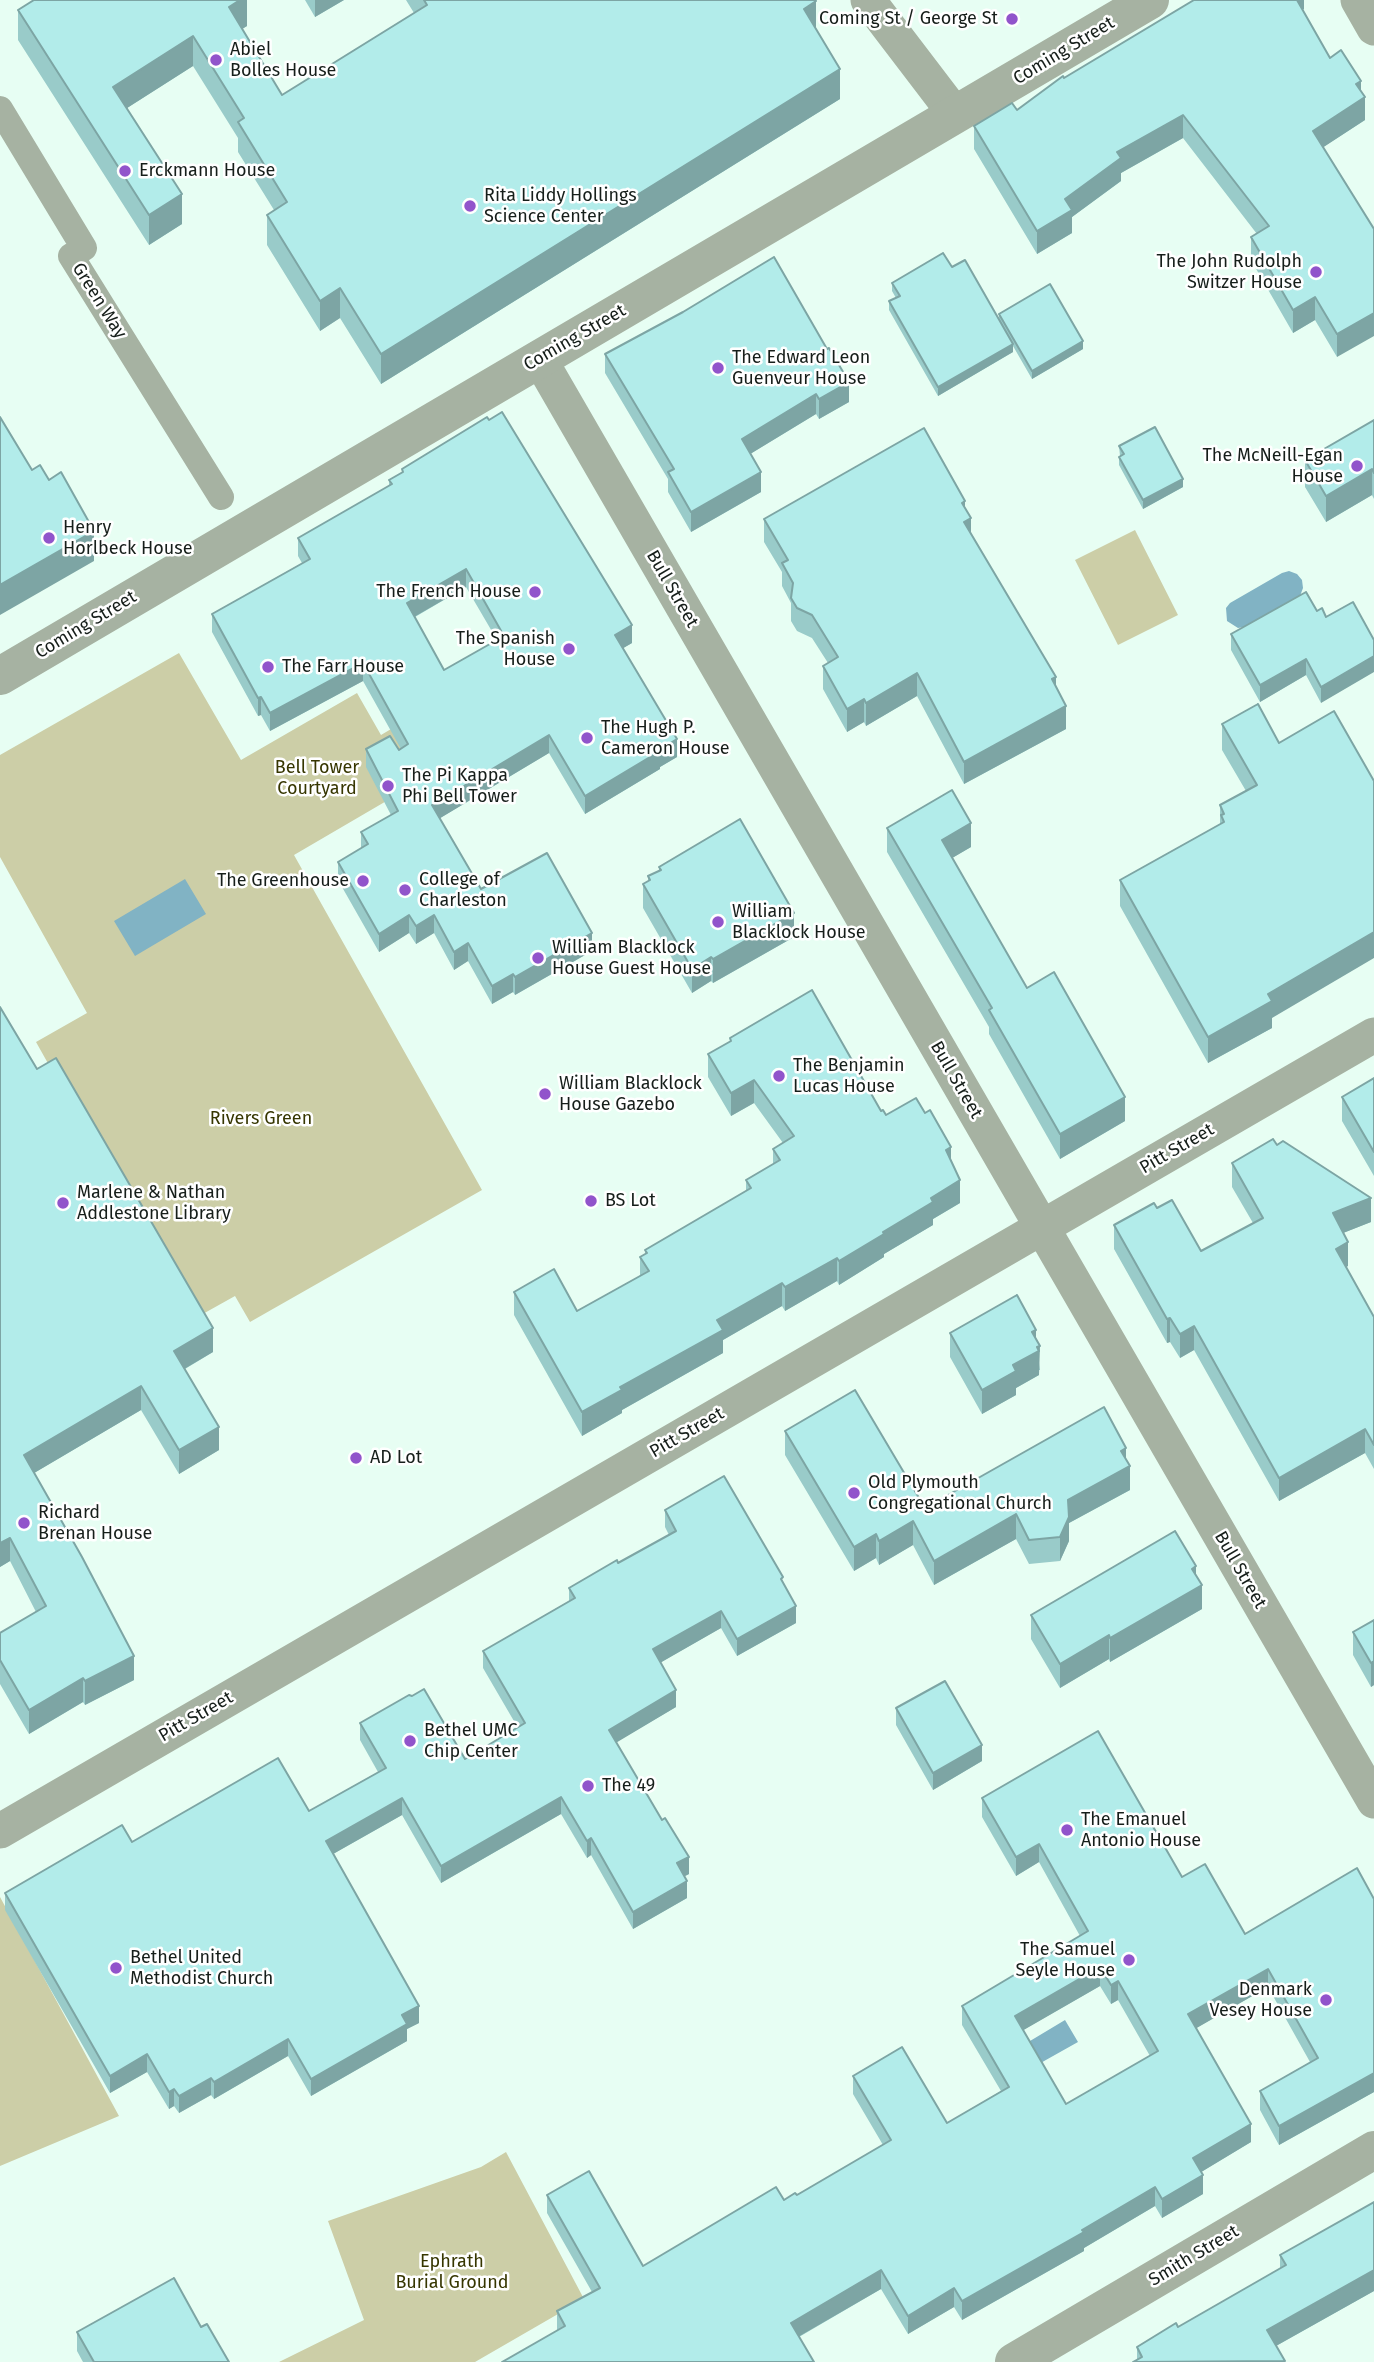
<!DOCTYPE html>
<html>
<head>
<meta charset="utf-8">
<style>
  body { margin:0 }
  canvas { display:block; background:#e7fef3 }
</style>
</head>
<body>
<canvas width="1374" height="2362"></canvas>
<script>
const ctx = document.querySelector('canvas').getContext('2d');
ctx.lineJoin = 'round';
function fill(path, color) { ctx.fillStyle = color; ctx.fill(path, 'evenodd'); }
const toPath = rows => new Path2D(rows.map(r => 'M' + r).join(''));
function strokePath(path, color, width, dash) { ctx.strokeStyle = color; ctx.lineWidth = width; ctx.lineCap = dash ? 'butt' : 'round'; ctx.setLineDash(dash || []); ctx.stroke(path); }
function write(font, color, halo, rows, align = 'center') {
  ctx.font = font + ' "Fira Sans",sans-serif'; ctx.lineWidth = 5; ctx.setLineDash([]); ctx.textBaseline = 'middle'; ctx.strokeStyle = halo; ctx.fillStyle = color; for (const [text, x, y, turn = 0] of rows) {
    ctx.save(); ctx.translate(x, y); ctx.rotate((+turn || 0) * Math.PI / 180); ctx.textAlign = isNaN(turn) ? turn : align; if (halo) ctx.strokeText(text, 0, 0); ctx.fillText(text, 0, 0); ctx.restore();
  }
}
fill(toPath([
  [1135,530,1178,615,1118,645,1075,560],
  [179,653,241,760,357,693,381,735,418,713,448,765,294,855,482,1190,250,1322,235,1296,192,1320,36,1042,87,1013,0,857,0,755],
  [0,1897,119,2116,0,2166],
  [506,2152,584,2299,475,2362,279,2362,364,2320,328,2221,481,2167]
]), '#cccea7');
fill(toPath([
  [1289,571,1297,574,1302,580,1303,588,1300,596,1244,627,1238,628,1227,621,1226,608,1230,603,1282,573],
  [185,879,206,914,135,956,114,921],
  [1065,2020,1078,2042,1037,2065,1025,2044]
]), '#81b3c4');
strokePath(toPath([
  [0,109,84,248,71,256,221,497]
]), '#a6b2a2', 26);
strokePath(toPath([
  [868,0,955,114],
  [1358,0,1374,28],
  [539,358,1374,1801],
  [0,1831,1374,1035]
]), '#a6b2a2', 35);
strokePath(toPath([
  [0,676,1150,0],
  [1014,2362,1374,2150]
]), '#a6b2a2', 38);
fill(toPath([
  [247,0,247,26,242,29,282,95,414,13,406,0,815,0,816,29,840,99,381,384,340,318,320,331,267,245,267,215,274,210,238,152,238,138,193,66,127,108,182,224,149,245,18,40,18,10],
  [305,0,344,0,315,17],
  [1304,0,1304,9,1302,10,1330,58,1361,91,1365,120,1323,147,1374,229,1337,357,1315,320,1293,333,1251,260,1251,237,1257,234,1183,138,1121,173,1121,181,1072,217,1072,233,1037,254,974,149,974,126,1017,110,1064,78],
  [952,267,999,320,999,314,1083,349,1032,379,1013,346,1013,352,938,396,889,310,889,301,896,298,892,291,892,283],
  [683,312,849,402,819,419,816,414,750,454,761,492,691,532,668,492,668,479,605,373,605,354],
  [1374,420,1374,499,1372,495,1326,522,1305,487,1305,460],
  [1119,446,1183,487,1143,509,1119,465,1119,457,1120,456],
  [402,469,632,643,623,648,677,757,660,767,660,769,585,814,549,753,440,818,481,889,592,951,515,995,513,992,492,1004,468,961,454,970,434,933,416,944,409,933,379,952,338,880,338,862,361,848,361,832,391,815,366,767,366,749,399,750,401,749,363,681,270,731,261,715,258,716,212,632,212,614,302,563,298,556,298,538,389,486,389,480,402,472],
  [466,587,497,640,444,670,415,617],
  [965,508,971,533,1056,687,1066,729,964,784,917,696,866,726,864,722,847,732,823,689,823,666,828,663,812,638,797,631,791,621,791,603,782,586,782,572,764,542,764,519],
  [1317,611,1326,617,1321,703,1306,675,1260,702,1231,650,1231,634],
  [1258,704,1272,1028,1208,1063,1120,906,1120,880,1220,824,1220,805,1246,791,1222,750,1222,724],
  [887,828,971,847,952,858,1027,988,1125,1121,1060,1159,989,1034,989,1027,887,852],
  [659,867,794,937,713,983,711,981,692,993,643,908,643,884,648,881,648,876,659,871],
  [730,1038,881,1111,951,1160,960,1203,933,1219,933,1225,884,1254,884,1257,839,1285,837,1281,785,1311,782,1306,723,1340,723,1353,622,1410,622,1413,582,1436,514,1315,514,1292,577,1311,640,1276,640,1257,645,1254,645,1250,746,1191,746,1180,773,1164,773,1149,783,1143,754,1103,731,1116,708,1077,708,1054,730,1042],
  [37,1069,213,1352,185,1369,219,1450,179,1474,141,1410,34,1473,134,1680,85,1705,83,1702,29,1734,0,1684,0,1633,36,1612,10,1561,0,1567],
  [1374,1078,1374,1176,1342,1121,1342,1097],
  [1277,1145,1371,1222,1343,1233,1348,1266,1346,1267,1374,1317,1374,1469,1365,1453,1279,1501,1194,1350,1180,1358,1170,1342,1167,1343,1114,1249,1114,1225,1157,1208,1201,1251,1253,1223,1232,1187,1232,1163],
  [950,1333,1036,1340,1040,1370,1039,1370,1039,1375,1016,1388,1016,1395,982,1414,950,1357],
  [785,1431,925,1508,1126,1461,1130,1490,1069,1523,1069,1541,1060,1561,1029,1564,1016,1539,934,1585,913,1545,879,1565,876,1558,854,1571,785,1455],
  [665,1510,783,1583,796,1623,737,1656,721,1628,661,1662,676,1707,616,1742,689,1874,685,1876,687,1898,633,1929,591,1855,587,1858,561,1814,441,1883,402,1815,333,1854,419,2023,407,2029,407,2041,311,2096,288,2056,214,2099,211,2095,179,2113,174,2106,169,2109,147,2072,110,2093,5,1910,5,1893,132,1842,309,1811,378,1772,360,1740,360,1723,465,1759,518,1728,483,1668,483,1651,569,1601,569,1588,618,1563,669,1535,665,1527],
  [1196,1574,1202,1609,1110,1662,1109,1659,1060,1688,1031,1639,1031,1615],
  [1374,1620,1374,1685,1371,1687,1353,1655,1353,1632],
  [896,1708,982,1761,933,1790,896,1725],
  [982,1798,1182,1877,1245,1934,1374,2092,1279,2145,1260,2110,1260,2091,1310,2062,1268,1987,1196,2028,1251,2142,1201,2172,1203,2194,1162,2218,1155,2206,1084,2248,1084,2251,962,2320,954,2307,908,2334,881,2289,799,2337,557,2330,557,2311,592,2292,547,2213,547,2195,643,2266,784,2200,797,2195,883,2145,853,2094,853,2076,947,2123,1001,2091,962,2025,962,2006,1080,1936,1039,1862,1016,1876,982,1817],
  [1100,1986,1111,2004,1118,2000,1150,2056,1066,2104,1023,2030],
  [1374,2202,1374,2291,1276,2346,1137,2360,1137,2347,1178,2327,1280,2269,1280,2255],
  [201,2327,229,2362,83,2362,77,2351,77,2332]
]), '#99cbc9');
fill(toPath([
  [240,0,247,0,247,26,229,37,229,7],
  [315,0,344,0,315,17],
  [1292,0,1304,0,1304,9,1292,16],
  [816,1,816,31,804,9],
  [193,36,193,66,113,117,113,87],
  [840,69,840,99,381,384,381,354],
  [1361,81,1361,99,1365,97,1365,120,1313,154,1313,131,1356,84],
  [1183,115,1183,138,1121,173,1121,181,1072,217,1072,233,1037,254,1037,231,1065,199,1117,152],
  [182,194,182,224,149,245,149,215],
  [340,288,340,318,320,331,320,301],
  [1315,297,1315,320,1293,333,1293,310],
  [1374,313,1374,336,1337,357,1337,334],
  [1083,341,1083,349,1032,379,1032,371],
  [1013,344,1013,352,938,396,938,387],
  [849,382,849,402,819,419,819,399],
  [816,394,816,414,742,459,742,439],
  [1372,469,1372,495,1326,522,1326,496],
  [761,472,761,492,691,532,691,512],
  [1183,479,1183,487,1143,509,1143,500],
  [965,501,965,521,971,518,971,541,964,545,962,503],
  [94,531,94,561,0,615,0,585],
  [466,569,466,587,407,621,407,603],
  [632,625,632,643,615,653,615,635],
  [1374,656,1374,672,1321,703,1321,687],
  [1306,659,1306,675,1260,702,1260,685],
  [363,663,363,681,270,731,270,713],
  [917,673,917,696,866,726,866,703],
  [1056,677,1056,699,1052,679],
  [261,697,261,715,258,716,258,698],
  [864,699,864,722,847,732,847,709],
  [1066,706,1066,729,964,784,964,762],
  [549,735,549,753,432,823,432,805],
  [677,739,677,757,660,767,660,769,585,814,585,796],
  [971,823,971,847,942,864,942,840],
  [794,913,794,937,713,983,713,959],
  [409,915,409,933,379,952,379,934],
  [434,915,434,933,416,944,416,926],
  [1374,932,1374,958,1272,1018,1272,1028,1208,1063,1208,1037,1268,994],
  [592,933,592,951,515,995,515,977],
  [468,943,468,961,454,970,454,952],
  [711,957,711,981,692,993,692,969],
  [513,974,513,992,492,1004,492,986],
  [754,1080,754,1103,731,1116,731,1093],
  [1125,1097,1125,1121,1060,1159,1060,1134],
  [951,1147,951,1170,946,1150],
  [960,1180,960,1203,933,1219,933,1225,884,1254,884,1257,839,1285,839,1261,931,1198],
  [1371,1198,1371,1222,1333,1237,1333,1213],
  [1348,1242,1348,1266,1336,1272,1336,1249],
  [837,1258,837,1281,785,1311,785,1287],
  [782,1283,782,1306,723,1340,723,1353,622,1410,622,1413,582,1436,582,1412,620,1387,717,1320],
  [1170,1318,1170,1342,1167,1343,1167,1319],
  [1194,1326,1194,1350,1180,1358,1180,1334],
  [213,1328,213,1352,174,1375,174,1351],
  [1036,1330,1036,1353,1037,1347,1040,1346,1039,1375,1016,1388,1016,1395,982,1414,982,1390,1013,1365,1032,1332],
  [141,1386,141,1410,24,1479,24,1455],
  [219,1427,219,1450,179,1474,179,1450],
  [1365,1429,1365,1453,1279,1501,1279,1478],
  [1126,1448,1126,1468,1130,1466,1130,1490,1069,1523,1069,1541,1060,1561,1060,1537,1068,1500,1121,1451],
  [1016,1514,1016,1539,934,1585,934,1561],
  [913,1521,913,1545,879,1565,879,1541],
  [876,1534,876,1558,854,1571,854,1547],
  [10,1538,10,1561,0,1567,0,1543],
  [1196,1566,1196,1588,1202,1585,1202,1609,1110,1662,1110,1638],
  [796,1606,796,1623,737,1656,737,1639],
  [721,1611,721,1628,653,1667,653,1649],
  [1109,1635,1109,1659,1060,1688,1060,1664],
  [134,1656,134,1680,85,1705,85,1681],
  [1374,1661,1374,1685,1371,1687,1371,1663],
  [83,1678,83,1702,29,1734,29,1710],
  [676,1690,676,1707,609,1747,609,1730],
  [982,1745,982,1761,933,1790,933,1773],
  [561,1797,561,1814,441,1883,441,1866],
  [402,1798,402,1815,326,1858,326,1841],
  [591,1838,591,1855,587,1858,587,1841],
  [1039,1844,1039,1862,1016,1876,1016,1857],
  [689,1857,689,1874,677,1880,677,1863],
  [687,1881,687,1898,633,1929,633,1912],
  [1100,1967,1100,1986,1015,2035,1015,2016],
  [1268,1969,1268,1987,1188,2033,1188,2014],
  [1118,1981,1118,2000,1111,2004,1111,1985],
  [419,2006,419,2023,407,2029,407,2041,311,2096,311,2079,402,2015],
  [288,2039,288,2056,214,2099,214,2082],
  [147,2054,147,2072,110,2093,110,2076],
  [1374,2073,1374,2092,1279,2145,1279,2126],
  [211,2078,211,2095,179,2113,179,2096],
  [174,2089,174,2106,169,2109,169,2092],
  [1251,2124,1251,2142,1193,2177,1193,2158],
  [1203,2175,1203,2194,1162,2218,1162,2199],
  [1155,2187,1155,2206,1084,2248,1084,2251,962,2320,962,2301],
  [881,2270,881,2289,791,2341,791,2323],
  [1374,2270,1374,2291,1267,2351,1267,2330],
  [954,2288,954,2307,908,2334,908,2316]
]), '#7da5a4');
const building = toPath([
  [34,0,240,0,229,7,282,95,427,5,424,0,815,0,816,1,804,9,840,69,381,354,340,288,320,301,267,215,287,202,238,122,244,118,193,36,113,87,182,194,149,215,18,10,34,0],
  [1194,0,1297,0,1330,58,1341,50,1361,81,1356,84,1365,97,1313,131,1374,229,1374,313,1337,334,1315,297,1293,310,1251,237,1269,226,1183,115,1117,152,1121,158,1065,199,1072,210,1037,231,974,126,1012,103,1017,110,1063,76,1064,78,1194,0],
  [943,253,952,267,965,260,1013,344,938,387,889,301,900,296,892,283,943,253],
  [774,257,827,349,829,348,849,382,819,399,816,394,742,439,761,472,691,512,668,472,674,469,605,354,683,312,774,257],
  [1050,284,1083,341,1032,371,999,314,1050,284],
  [502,412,632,625,615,635,677,739,659,750,660,751,585,796,549,735,432,805,481,889,547,853,592,933,515,977,513,974,492,986,468,943,454,952,434,915,416,926,409,915,379,934,338,862,368,844,361,832,398,811,366,749,390,736,399,750,408,744,363,663,270,713,261,697,258,698,212,614,310,559,298,538,392,484,389,480,403,472,402,469,487,417,489,420,502,412],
  [466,569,504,636,444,670,407,603,466,569],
  [0,417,32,470,40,465,49,480,61,472,94,531,0,585,0,417],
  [1374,420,1374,473,1372,469,1326,496,1305,460,1374,420],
  [1155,427,1183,479,1143,500,1119,457,1124,454,1119,446,1155,427],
  [924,428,965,501,962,503,971,518,964,522,1056,677,1052,679,1066,706,964,762,917,673,866,703,864,699,847,709,823,666,838,657,812,615,797,608,791,598,793,583,782,563,788,560,764,519,924,428],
  [1306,592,1317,611,1322,608,1326,617,1353,602,1374,640,1374,656,1321,687,1306,659,1260,685,1231,634,1306,592],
  [1258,704,1279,743,1334,711,1374,781,1374,932,1268,994,1272,1001,1208,1037,1120,880,1224,822,1221,815,1224,814,1220,805,1257,785,1222,724,1258,704],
  [952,790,971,823,942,840,1027,988,1054,972,1125,1097,1060,1134,989,1010,992,1008,887,828,952,790],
  [740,819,794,913,713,959,711,957,692,969,643,884,650,880,648,876,661,870,659,867,740,819],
  [812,990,881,1111,883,1110,886,1115,916,1098,925,1113,930,1110,951,1147,946,1150,960,1180,931,1198,933,1202,883,1232,884,1234,839,1261,837,1258,785,1287,782,1283,717,1320,723,1330,620,1387,622,1390,582,1412,514,1292,554,1269,577,1311,649,1271,640,1257,647,1253,645,1250,751,1188,746,1180,780,1160,773,1149,794,1136,754,1080,731,1093,708,1054,731,1041,730,1038,812,990],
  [0,1007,37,1069,56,1058,213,1328,174,1351,219,1427,179,1450,141,1386,24,1455,82,1557,134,1656,85,1681,83,1678,29,1710,0,1660,0,1633,46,1606,10,1538,0,1543,0,1007],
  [1374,1078,1374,1152,1342,1097,1374,1078],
  [1273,1139,1277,1145,1283,1141,1371,1198,1333,1213,1348,1242,1336,1249,1374,1317,1374,1445,1365,1429,1279,1478,1194,1326,1180,1334,1170,1318,1167,1319,1114,1225,1154,1203,1157,1208,1172,1200,1201,1251,1263,1218,1232,1163,1273,1139],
  [1017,1295,1036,1330,1032,1332,1040,1346,1037,1347,1039,1351,1013,1365,1016,1371,982,1390,950,1333,1017,1295],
  [855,1390,925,1508,1104,1407,1126,1448,1121,1451,1130,1466,1068,1500,1069,1517,1060,1537,1029,1540,1016,1514,934,1561,913,1521,879,1541,876,1534,854,1547,785,1431,855,1390],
  [724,1476,783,1577,781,1579,796,1606,737,1639,721,1611,653,1649,676,1690,609,1730,662,1820,665,1818,689,1857,677,1863,687,1881,633,1912,591,1838,587,1841,561,1797,441,1866,402,1798,326,1841,419,2006,402,2015,407,2024,311,2079,288,2039,214,2082,211,2078,179,2096,174,2089,169,2092,147,2054,110,2076,5,1893,122,1825,132,1842,278,1758,309,1811,386,1768,360,1723,409,1695,412,1696,424,1689,465,1759,525,1723,483,1651,575,1598,569,1588,617,1560,618,1563,676,1531,665,1510,724,1476],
  [1175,1531,1196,1566,1192,1569,1202,1585,1110,1638,1109,1635,1060,1664,1031,1615,1175,1531],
  [1374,1620,1374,1661,1371,1663,1353,1632,1374,1620],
  [945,1681,982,1745,933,1773,896,1708,945,1681],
  [1098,1731,1182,1877,1205,1864,1245,1934,1357,1868,1374,1899,1374,2073,1279,2126,1260,2091,1318,2058,1268,1969,1188,2014,1251,2124,1193,2158,1203,2175,1162,2199,1155,2187,1082,2230,1084,2232,962,2301,954,2288,908,2316,881,2270,791,2323,814,2362,502,2362,565,2326,557,2311,600,2288,547,2195,589,2171,643,2266,776,2187,784,2200,795,2193,797,2195,891,2140,853,2076,902,2047,947,2123,1009,2087,962,2006,1088,1931,1039,1844,1016,1857,982,1798,1098,1731],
  [1100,1967,1111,1985,1118,1981,1158,2051,1066,2104,1015,2016,1100,1967],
  [1374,2202,1374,2270,1267,2330,1285,2361,1133,2362,1142,2357,1137,2347,1176,2323,1178,2327,1286,2265,1280,2255,1374,2202],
  [174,2278,201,2327,207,2324,229,2362,94,2362,77,2332,174,2278]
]);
fill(building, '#b2ecea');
strokePath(building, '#7da5a4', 2);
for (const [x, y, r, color] of [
  [1012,19,7,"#9154cb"],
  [216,60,7,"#9154cb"],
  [125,171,7,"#9154cb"],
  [470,206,7,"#9154cb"],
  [1316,272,7,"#9154cb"],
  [718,368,7,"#9154cb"],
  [1357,466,7,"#9154cb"],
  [49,538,7,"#9154cb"],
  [535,592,7,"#9154cb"],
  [569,649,7,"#9154cb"],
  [268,667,7,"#9154cb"],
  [587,738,7,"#9154cb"],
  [388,786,7,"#9154cb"],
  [363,881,7,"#9154cb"],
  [405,890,7,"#9154cb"],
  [718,922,7,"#9154cb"],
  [538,958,7,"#9154cb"],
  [779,1076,7,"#9154cb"],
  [545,1094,7,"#9154cb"],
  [591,1201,7,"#9154cb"],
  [63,1203,7,"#9154cb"],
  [356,1458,7,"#9154cb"],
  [854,1493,7,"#9154cb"],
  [24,1523,7,"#9154cb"],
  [410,1741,7,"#9154cb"],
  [588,1786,7,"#9154cb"],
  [1067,1830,7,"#9154cb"],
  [1129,1960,7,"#9154cb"],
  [116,1968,7,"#9154cb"],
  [1326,2000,7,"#9154cb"]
]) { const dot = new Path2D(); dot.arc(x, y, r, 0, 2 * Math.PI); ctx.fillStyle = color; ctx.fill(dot); strokePath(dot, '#fff', 2.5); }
write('18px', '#161e1a', '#fff', [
  ["Coming St / George St",998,19,"right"],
  ["Abiel",230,50],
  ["Bolles House",230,71],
  ["Erckmann House",139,171],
  ["Rita Liddy Hollings",484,196],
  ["Science Center",484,217],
  ["The John Rudolph",1302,262,"right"],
  ["Switzer House",1302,283,"right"],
  ["The Edward Leon",732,358],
  ["Guenveur House",732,379],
  ["The McNeill-Egan",1343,456,"right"],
  ["House",1343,477,"right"],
  ["Henry",63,528],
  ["Horlbeck House",63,549],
  ["The French House",521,592,"right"],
  ["The Spanish",555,639,"right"],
  ["House",555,660,"right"],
  ["The Farr House",282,667],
  ["The Hugh P.",601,728],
  ["Cameron House",601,749],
  ["The Pi Kappa",402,776],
  ["Phi Bell Tower",402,797],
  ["College of",419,880],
  ["Charleston",419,901],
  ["The Greenhouse",349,881,"right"],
  ["William",732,912],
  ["Blacklock House",732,933],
  ["William Blacklock",552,948],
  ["House Guest House",552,969],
  ["The Benjamin",793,1066],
  ["Lucas House",793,1087],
  ["William Blacklock",559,1084],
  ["House Gazebo",559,1105],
  ["Marlene & Nathan",77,1193],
  ["Addlestone Library",77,1214],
  ["BS Lot",605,1201],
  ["AD Lot",370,1458],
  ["Old Plymouth",868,1483],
  ["Congregational Church",868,1504],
  ["Richard",38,1513],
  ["Brenan House",38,1534],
  ["Bethel UMC",424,1731],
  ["Chip Center",424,1752],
  ["The 49",602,1786],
  ["The Emanuel",1081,1820],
  ["Antonio House",1081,1841],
  ["The Samuel",1115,1950,"right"],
  ["Seyle House",1115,1971,"right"],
  ["Bethel United",130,1958],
  ["Methodist Church",130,1979],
  ["Denmark",1312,1990,"right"],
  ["Vesey House",1312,2011,"right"]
], 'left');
write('18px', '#161e1a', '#fff', [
  ["Coming Street",1064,51,-31],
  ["Green Way",99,301,58],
  ["Coming Street",575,338,-30],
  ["Bull Street",672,589,60],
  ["Coming Street",86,625,-31],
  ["Bull Street",956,1080,60],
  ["Pitt Street",1177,1149,-30],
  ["Pitt Street",687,1433,-30],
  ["Bull Street",1240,1570,60],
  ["Pitt Street",196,1717,-30],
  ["Smith Street",1194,2256,-31]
]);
write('18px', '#363600', '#fff', [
  ["Bell Tower",317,768],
  ["Courtyard",317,789],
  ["Rivers Green",261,1119],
  ["Ephrath",452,2262],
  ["Burial Ground",452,2283]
]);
</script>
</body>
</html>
